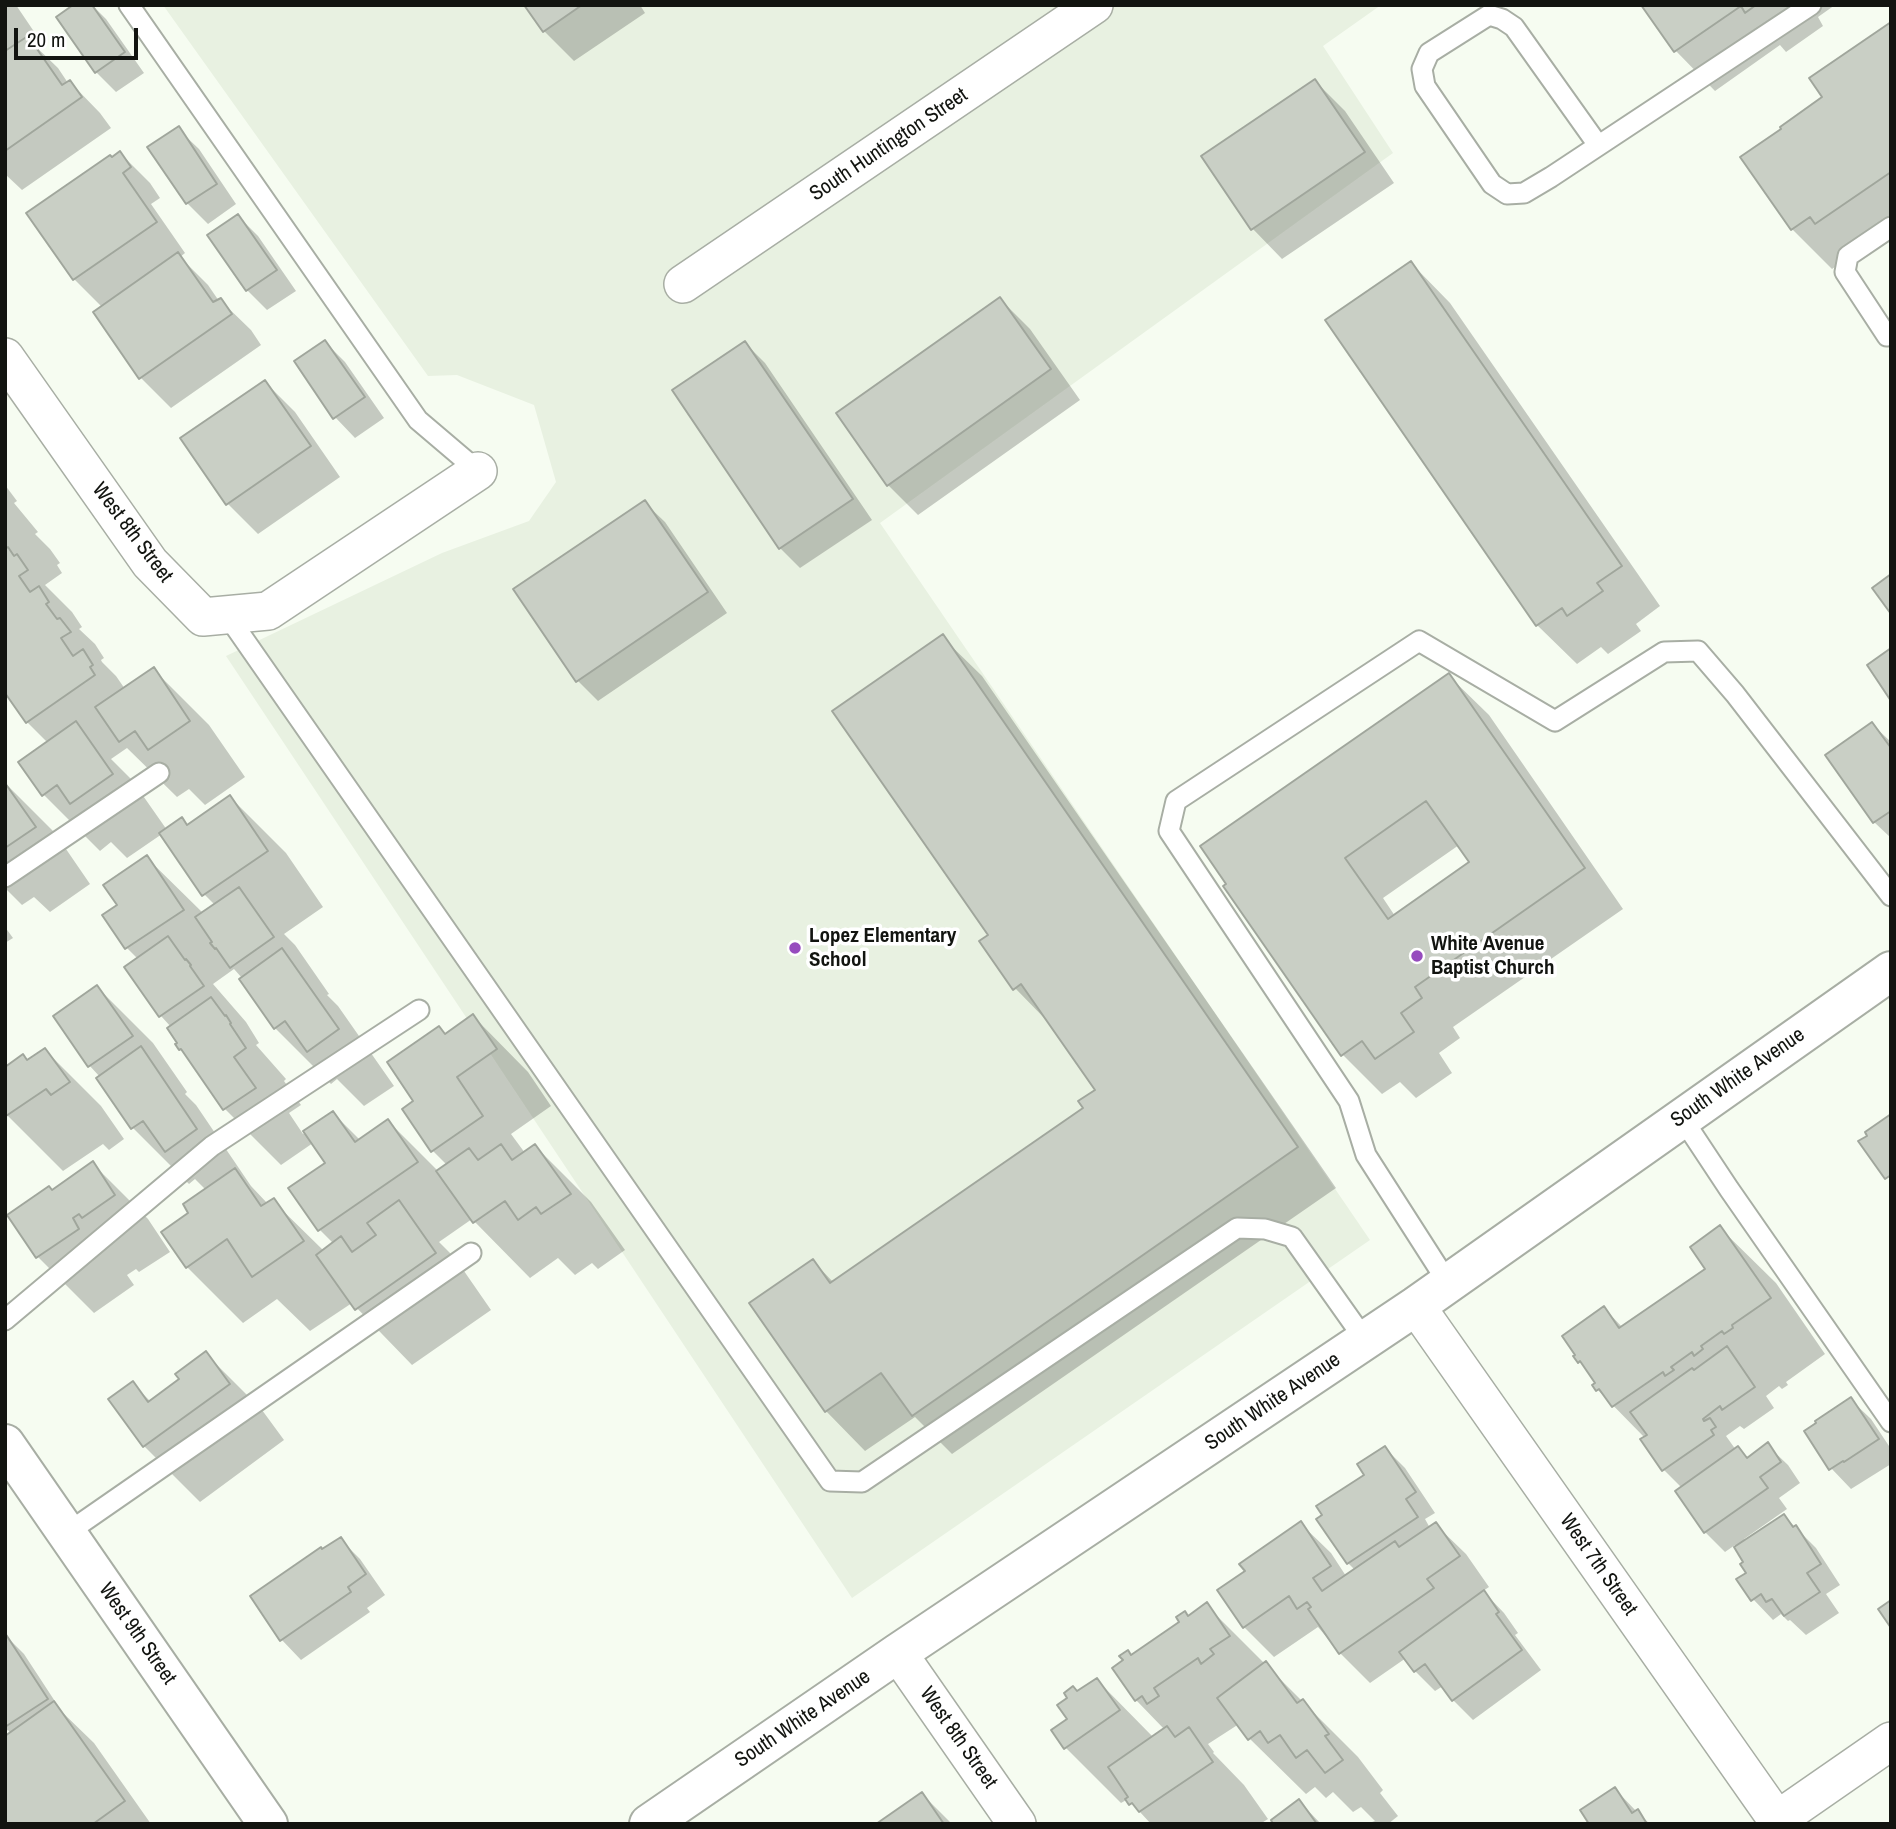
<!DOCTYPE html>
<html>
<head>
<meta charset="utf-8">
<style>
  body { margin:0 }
  #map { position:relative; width:1896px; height:1829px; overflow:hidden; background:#f6fcf1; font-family:"Archivo Narrow",sans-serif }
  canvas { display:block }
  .frame { position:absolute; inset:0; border:7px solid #121410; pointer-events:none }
  .scale { position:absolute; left:14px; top:28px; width:124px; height:32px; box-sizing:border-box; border:4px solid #121410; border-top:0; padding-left:9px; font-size:21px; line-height:24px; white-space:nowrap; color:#121410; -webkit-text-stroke:5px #fff; paint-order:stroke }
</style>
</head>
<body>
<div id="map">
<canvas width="1896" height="1829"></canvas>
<div class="frame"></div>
<div class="scale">20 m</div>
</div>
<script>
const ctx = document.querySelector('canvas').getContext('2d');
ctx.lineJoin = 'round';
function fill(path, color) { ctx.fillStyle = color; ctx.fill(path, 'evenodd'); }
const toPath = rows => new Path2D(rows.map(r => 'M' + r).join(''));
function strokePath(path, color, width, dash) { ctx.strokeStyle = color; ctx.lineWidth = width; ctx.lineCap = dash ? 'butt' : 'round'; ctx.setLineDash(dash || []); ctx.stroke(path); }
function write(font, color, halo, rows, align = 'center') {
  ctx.font = font + ' "Archivo Narrow",sans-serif'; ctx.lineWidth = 7; ctx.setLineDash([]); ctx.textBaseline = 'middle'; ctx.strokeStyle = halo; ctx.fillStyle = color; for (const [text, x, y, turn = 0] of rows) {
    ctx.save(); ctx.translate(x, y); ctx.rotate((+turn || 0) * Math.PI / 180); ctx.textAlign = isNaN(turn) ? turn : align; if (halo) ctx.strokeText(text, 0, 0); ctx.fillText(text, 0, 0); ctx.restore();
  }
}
fill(toPath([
  [163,5,1381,5,1323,46,1393,153,880,523,1370,1240,852,1598,226,656,442,553,529,521,556,482,534,405,457,375,428,376]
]), '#e8f1e1');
fill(toPath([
  [5,5,16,5,37,36,30,41,58,68,68,83,70,82,100,113,111,128,22,190,5,174],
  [76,5,92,5,106,19,144,73,116,92,96,72],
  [526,5,640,5,645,13,574,61,544,31],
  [1643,5,1835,5,1818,17,1823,26,1786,52,1780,45,1715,91,1676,51],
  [1891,24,1891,238,1855,263,1849,257,1832,269,1792,229,1825,97],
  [1315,81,1345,111,1394,183,1282,259,1252,228],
  [178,129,199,149,236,204,208,224,187,203,150,148],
  [120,153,150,183,160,198,151,204,185,253,180,257,208,285,219,301,220,300,251,330,261,345,171,408,141,378,103,308,74,279,112,159],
  [238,216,258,236,296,291,267,310,247,290,209,236],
  [1411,263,1450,303,1660,606,1636,624,1641,631,1608,654,1601,647,1577,664,1537,625],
  [1000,299,1030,329,1080,400,918,515,888,485],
  [325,342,345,362,384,418,355,438,335,417],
  [745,343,765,363,872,520,800,568,780,548],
  [265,382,295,412,340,477,258,534,228,504,183,438],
  [5,485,17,501,14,503,38,532,35,534,50,549,60,563,57,565,62,573,45,585,72,612,82,627,79,629,95,644,104,658,101,660,102,662,116,676,125,689,153,669,209,725,245,777,205,805,189,789,177,797,127,748,111,759,132,780,167,830,182,819,188,826,230,797,286,853,323,907,284,934,295,945,329,994,327,995,338,1006,394,1086,364,1106,337,1079,331,1084,275,1028,242,978,234,969,213,984,246,1022,259,1043,256,1045,286,1079,284,1081,301,1105,289,1113,303,1134,333,1113,360,1140,388,1121,438,1171,447,1165,433,1151,404,1110,416,1101,445,1035,473,1016,528,1072,551,1106,511,1134,525,1153,535,1146,591,1202,625,1250,598,1269,592,1263,575,1275,558,1258,530,1278,472,1219,439,1242,455,1258,491,1310,412,1365,352,1303,310,1331,277,1299,243,1323,187,1267,191,1213,206,1190,195,1179,189,1184,133,1128,98,1078,100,1077,89,1065,97,987,153,1043,187,1092,185,1094,196,1105,251,1186,268,1204,273,1201,324,1251,334,1244,320,1230,291,1189,327,1164,313,1143,281,1165,225,1109,189,1057,171,1027,161,1016,126,967,138,959,127,948,120,906,146,857,203,913,215,905,204,894,162,834,127,858,111,842,100,851,44,795,48,743,27,722,5,690],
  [644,502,665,522,727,613,598,701,578,681],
  [942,637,982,676,1336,1188,952,1454,915,1417,865,1451,826,1411,813,1261,834,1283,1085,1108,1097,1090,1053,1027,1015,988,991,935],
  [1449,676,1489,715,1623,909,1453,1027,1460,1038,1439,1053,1452,1073,1416,1098,1400,1082,1382,1094,1343,1055,1226,886],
  [1459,845,1471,863,1395,916,1383,898],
  [1872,724,1891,742,1891,838,1874,822,1828,755],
  [5,783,55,833,90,884,50,912,34,897,22,905,5,888],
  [5,927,13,938,5,943],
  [45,1050,101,1106,124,1139,109,1150,103,1144,63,1171,5,1113,5,1069,28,1062],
  [92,1163,148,1219,170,1252,139,1272,136,1269,127,1275,134,1285,94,1313,38,1257,9,1216,52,1192],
  [1720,1228,1776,1283,1825,1354,1786,1382,1788,1385,1782,1389,1779,1386,1766,1396,1774,1408,1744,1429,1740,1426,1726,1436,1736,1450,1738,1448,1748,1459,1767,1445,1788,1465,1800,1483,1779,1498,1787,1509,1744,1539,1746,1541,1784,1516,1816,1548,1840,1585,1826,1594,1839,1613,1806,1635,1790,1620,1788,1621,1781,1614,1773,1620,1753,1599,1746,1563,1735,1545,1725,1552,1705,1532,1682,1488,1664,1470,1642,1440,1645,1438,1598,1390,1598,1383,1579,1361,1604,1308,1623,1328,1707,1270],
  [206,1354,262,1410,284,1440,200,1502,144,1446,133,1384,151,1402,182,1379],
  [1850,1399,1871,1419,1891,1449,1891,1464,1851,1489,1831,1468,1819,1424],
  [1385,1448,1405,1468,1435,1513,1425,1519,1430,1528,1435,1524,1466,1554,1489,1587,1483,1591,1504,1613,1518,1633,1515,1635,1541,1670,1473,1720,1453,1700,1443,1686,1435,1691,1415,1671,1406,1658,1370,1683,1340,1653,1318,1627,1274,1657,1244,1627,1247,1571,1300,1523,1331,1553,1346,1576,1355,1570,1348,1563,1366,1475],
  [340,1539,360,1559,385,1595,367,1608,370,1612,301,1660,281,1639,322,1551],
  [1206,1605,1358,1757,1383,1790,1380,1793,1398,1816,1388,1824,1366,1824,1375,1821,1361,1807,1353,1812,1333,1792,1326,1798,1315,1787,1306,1794,1250,1739,1239,1724,1208,1744,1214,1752,1213,1753,1244,1785,1268,1819,1260,1824,1151,1824,1128,1799,1121,1803,1065,1747,1070,1720,1078,1693,1097,1680,1154,1738,1165,1730,1136,1700,1114,1668],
  [5,1635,24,1654,62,1712,94,1743,151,1824,5,1824,11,1734,8,1730,5,1732],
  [1615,1789,1637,1812,1650,1824,1591,1824],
  [922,1794,952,1824,879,1824],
  [1299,1801,1321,1824,1275,1824]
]), '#0003');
const building = toPath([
  [73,5,92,5,125,52,95,73,56,17,73,5],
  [524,5,582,5,543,32,524,5],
  [1641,5,1756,5,1745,13,1741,6,1674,52,1641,5],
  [1891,22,1891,172,1815,224,1810,217,1791,230,1740,157,1781,129,1780,127,1822,97,1809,78,1891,22],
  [28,36,62,85,70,80,82,97,5,151,5,51,28,36],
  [1315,79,1365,152,1251,230,1201,156,1315,79],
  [179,126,217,184,186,204,147,147,179,126],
  [120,151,131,167,123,173,157,222,73,280,26,213,110,155,112,157,120,151],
  [238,214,277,270,246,291,207,235,238,214],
  [178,252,213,302,221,298,232,314,139,379,93,312,178,252],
  [1411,261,1622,566,1597,583,1603,591,1567,616,1562,608,1536,626,1325,320,1411,261],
  [1000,297,1051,369,887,486,836,413,1000,297],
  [325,340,365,397,333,419,294,361,325,340],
  [745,341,853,499,779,549,672,390,745,341],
  [265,380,311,446,226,505,180,438,265,380],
  [645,500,708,592,576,682,513,589,645,500],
  [8,547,14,556,17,554,28,570,19,576,30,592,39,586,49,602,46,604,57,619,60,618,71,632,61,638,73,656,83,649,93,665,90,667,95,675,26,723,5,693,5,549,8,547],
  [1891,574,1891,614,1872,588,1891,574],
  [943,634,1298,1147,912,1416,881,1373,825,1412,749,1303,813,1259,830,1283,1083,1108,1078,1101,1095,1090,1021,984,1013,990,979,941,988,935,832,711,943,634],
  [1891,648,1891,701,1867,665,1891,648],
  [154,667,190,721,148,750,135,731,119,742,95,707,154,667],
  [1449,673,1585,868,1415,987,1422,998,1401,1013,1414,1032,1375,1059,1362,1041,1341,1056,1223,886,1226,884,1200,846,1449,673],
  [1426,801,1469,862,1388,919,1345,858,1426,801],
  [76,721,113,774,70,804,57,785,42,796,18,762,76,721],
  [1872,722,1891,748,1891,811,1873,823,1825,755,1872,722],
  [5,783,36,827,5,848,5,783],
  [230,795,268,851,202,896,159,833,182,817,187,825,230,795],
  [147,855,184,910,125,949,102,915,117,905,103,885,147,855],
  [239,887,274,937,230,968,216,948,215,949,210,943,212,942,195,917,239,887],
  [168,936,185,960,186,959,191,965,190,966,204,986,159,1017,124,967,168,936],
  [282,948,339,1029,307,1052,285,1021,274,1029,239,979,282,948],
  [97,985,133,1036,88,1067,53,1016,97,985],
  [211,997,225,1016,226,1015,231,1023,230,1024,246,1048,234,1057,256,1088,223,1110,181,1049,179,1050,175,1044,177,1043,167,1028,211,997],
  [473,1014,497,1049,457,1077,483,1116,431,1152,402,1109,413,1101,387,1062,439,1026,445,1034,473,1014],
  [141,1046,197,1129,165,1152,143,1121,131,1129,96,1078,141,1046],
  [45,1048,70,1082,51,1095,46,1089,6,1116,5,1067,23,1054,27,1060,45,1048],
  [333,1111,355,1142,388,1119,418,1162,318,1231,288,1188,325,1163,303,1131,333,1111],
  [1891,1114,1891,1175,1885,1179,1858,1141,1867,1136,1865,1132,1891,1114],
  [501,1144,512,1160,535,1144,571,1194,541,1214,536,1207,518,1220,505,1201,473,1223,436,1171,469,1148,478,1160,501,1144],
  [93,1161,115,1195,82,1218,79,1214,73,1218,79,1229,36,1258,7,1215,49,1186,52,1190,93,1161],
  [235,1168,261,1206,274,1198,304,1241,252,1277,227,1239,186,1268,161,1232,188,1213,183,1204,235,1168],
  [399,1200,436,1253,355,1310,316,1255,341,1236,352,1252,376,1235,367,1223,399,1200],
  [1720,1225,1771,1298,1732,1325,1733,1328,1724,1334,1722,1331,1701,1346,1703,1349,1694,1356,1692,1352,1671,1367,1674,1370,1665,1376,1663,1372,1612,1407,1599,1389,1596,1391,1592,1385,1595,1383,1580,1361,1578,1363,1573,1356,1575,1355,1562,1336,1604,1306,1619,1328,1705,1269,1690,1247,1720,1225],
  [1727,1346,1755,1387,1722,1410,1720,1406,1703,1419,1704,1421,1710,1418,1716,1427,1711,1430,1714,1435,1662,1471,1640,1439,1647,1435,1630,1412,1692,1368,1694,1370,1727,1346],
  [206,1351,230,1384,143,1447,108,1399,133,1381,148,1402,179,1379,175,1374,206,1351],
  [1851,1397,1879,1439,1844,1462,1843,1461,1829,1470,1804,1431,1816,1423,1815,1421,1851,1397],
  [1768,1442,1781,1462,1760,1477,1768,1488,1704,1533,1675,1491,1738,1446,1747,1458,1768,1442],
  [1385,1446,1416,1492,1406,1499,1418,1517,1347,1564,1316,1519,1322,1515,1316,1506,1364,1475,1357,1464,1385,1446],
  [1784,1514,1793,1527,1796,1525,1821,1564,1807,1573,1820,1592,1784,1616,1772,1599,1766,1602,1761,1594,1751,1601,1736,1579,1746,1573,1740,1564,1743,1562,1734,1547,1784,1514],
  [1301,1521,1331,1566,1313,1578,1322,1591,1395,1541,1399,1547,1436,1522,1460,1556,1427,1579,1434,1588,1339,1654,1308,1609,1311,1607,1307,1602,1297,1609,1289,1596,1243,1628,1217,1590,1245,1571,1239,1564,1301,1521],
  [341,1537,366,1574,348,1587,351,1592,280,1641,250,1596,321,1547,322,1549,341,1537],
  [1484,1590,1499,1612,1496,1614,1522,1650,1452,1701,1425,1664,1414,1672,1399,1652,1484,1590],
  [1891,1600,1891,1628,1878,1609,1891,1600],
  [1207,1602,1230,1636,1210,1649,1214,1654,1201,1664,1198,1658,1154,1688,1159,1696,1147,1704,1142,1696,1135,1701,1112,1668,1123,1660,1119,1656,1128,1650,1131,1655,1179,1622,1176,1617,1185,1611,1188,1616,1207,1602],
  [5,1633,48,1699,5,1727,5,1633],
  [1266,1661,1297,1703,1303,1699,1329,1734,1325,1736,1343,1760,1325,1773,1307,1750,1296,1758,1280,1735,1268,1743,1260,1731,1248,1740,1217,1698,1266,1661],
  [1097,1678,1120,1710,1064,1749,1051,1730,1067,1719,1057,1705,1067,1698,1064,1693,1073,1686,1077,1691,1097,1678],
  [54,1701,125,1801,93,1824,5,1824,5,1736,54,1701],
  [1167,1726,1175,1737,1189,1727,1213,1762,1139,1812,1132,1803,1129,1805,1125,1799,1128,1797,1108,1767,1167,1726],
  [1615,1787,1632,1813,1638,1809,1647,1824,1589,1824,1580,1810,1615,1787],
  [922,1792,944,1824,876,1824,922,1792],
  [1299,1799,1317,1824,1273,1824,1271,1820,1299,1799]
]);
fill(building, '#c9cfc5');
strokePath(building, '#a0a69c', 2);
const service = toPath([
  [129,5,418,420,478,471],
  [1598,145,1514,27,1502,19,1489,15,1429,53,1422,69,1425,86,1492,184,1507,194,1524,193,1551,177,1811,5],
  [1891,227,1848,256,1845,272,1887,336,1891,335],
  [227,615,830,1481,862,1482,1237,1228,1265,1229,1292,1237,1365,1340],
  [5,877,159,773],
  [1682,1118,1729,1189,1891,1422],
  [1448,1283,1366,1155,1349,1101,1169,831,1176,801,1419,641,1555,721,1664,652,1698,651,1735,694,1891,896],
  [5,1320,212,1146,419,1010],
  [67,1533,471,1253]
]);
const minor = toPath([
  [683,284,1094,5],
  [5,357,150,563,203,617,268,611,478,471],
  [1416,1306,1780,1824],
  [898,1653,1017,1824],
  [1777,1820,1891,1741]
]);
const tertiary = toPath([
  [5,1444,268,1824],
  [649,1824,898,1653,1416,1306,1891,971]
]);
strokePath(service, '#a8aea4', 23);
strokePath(minor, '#a8aea4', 40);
strokePath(tertiary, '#a8aea4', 42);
strokePath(service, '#fff', 19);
strokePath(minor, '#fff', 37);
strokePath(tertiary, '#fff', 38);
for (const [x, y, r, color] of [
  [795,948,7,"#964bbe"],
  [1417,956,7,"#964bbe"]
]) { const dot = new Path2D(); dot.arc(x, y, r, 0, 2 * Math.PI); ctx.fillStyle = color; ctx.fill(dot); strokePath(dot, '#fff', 2.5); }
write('21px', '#121410', '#fff', [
  ["South Huntington Street",889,145,-34],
  ["West 8th Street",132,533,53],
  ["South White Avenue",1738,1078,-35],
  ["South White Avenue",1273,1402,-34],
  ["West 7th Street",1598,1565,55],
  ["West 9th Street",137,1634,55],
  ["South White Avenue",803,1719,-34],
  ["West 8th Street",958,1738,55]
]);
write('bold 21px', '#121410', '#fff', [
  ["Lopez Elementary",809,936],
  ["School",809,960],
  ["White Avenue",1431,944],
  ["Baptist Church",1431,968]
], 'left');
</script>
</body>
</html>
